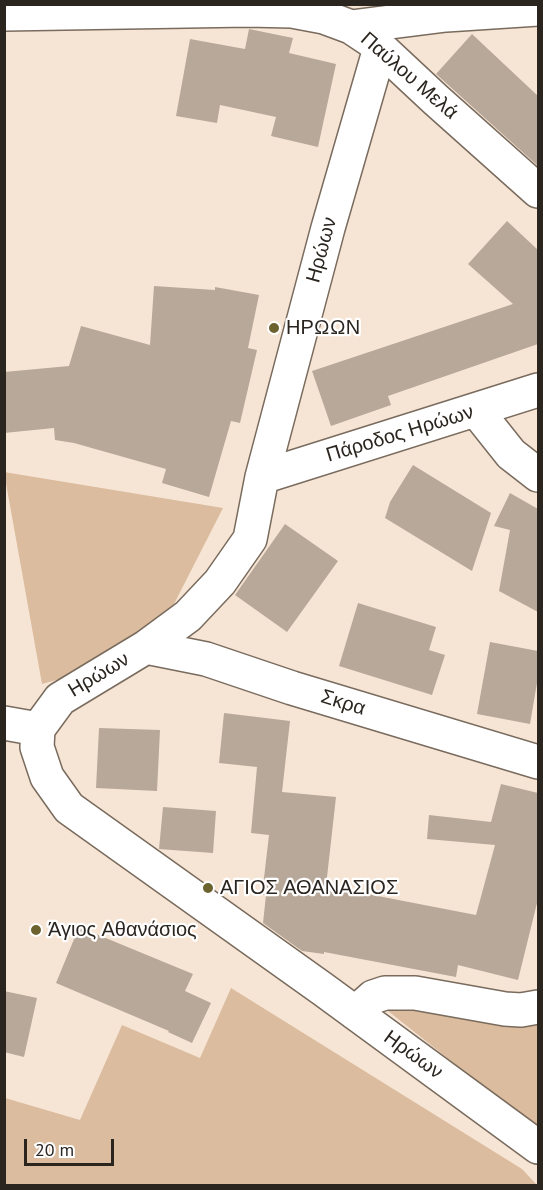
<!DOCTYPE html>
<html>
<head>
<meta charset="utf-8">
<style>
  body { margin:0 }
  #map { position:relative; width:543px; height:1190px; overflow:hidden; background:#f6e5d5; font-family:"PT Sans",sans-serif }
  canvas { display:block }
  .frame { position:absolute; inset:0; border:6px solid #2b251f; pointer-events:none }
  .scale { position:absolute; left:24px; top:1139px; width:90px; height:27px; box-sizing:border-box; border:3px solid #2b251f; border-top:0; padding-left:8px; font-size:18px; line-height:21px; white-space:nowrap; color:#2b251f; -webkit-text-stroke:4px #fff; paint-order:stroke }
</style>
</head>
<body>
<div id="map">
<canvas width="543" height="1190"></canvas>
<div class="frame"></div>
<div class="scale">20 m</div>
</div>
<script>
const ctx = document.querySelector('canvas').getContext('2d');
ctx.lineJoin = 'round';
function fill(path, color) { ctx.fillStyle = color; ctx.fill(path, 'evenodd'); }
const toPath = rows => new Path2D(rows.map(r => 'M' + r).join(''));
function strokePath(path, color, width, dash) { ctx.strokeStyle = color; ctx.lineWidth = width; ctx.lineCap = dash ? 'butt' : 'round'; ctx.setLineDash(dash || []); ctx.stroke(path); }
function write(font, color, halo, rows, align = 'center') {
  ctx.font = font + ' "PT Sans",sans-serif'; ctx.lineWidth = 4.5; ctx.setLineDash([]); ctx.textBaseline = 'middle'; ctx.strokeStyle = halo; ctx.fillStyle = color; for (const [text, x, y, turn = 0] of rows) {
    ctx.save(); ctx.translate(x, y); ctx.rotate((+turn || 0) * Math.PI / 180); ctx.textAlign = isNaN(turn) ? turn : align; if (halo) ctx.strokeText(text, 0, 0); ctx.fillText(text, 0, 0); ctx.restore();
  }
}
fill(toPath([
  [4,472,223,508,174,604,114,653,67,677,42,684],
  [231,988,522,1169,537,1185,5,1185,5,1098,80,1120,122,1025,200,1058],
  [383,1007,469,1012,538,1023,538,1130]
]), '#dbbc9e');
fill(toPath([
  [249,29,293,38,289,53,336,64,318,147,271,136,276,117,220,105,217,123,176,116,190,39,245,49],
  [472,34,538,96,538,166,436,74],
  [507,221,538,250,538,344,388,396,391,405,331,426,312,371,513,304,468,264],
  [154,286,215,290,215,287,259,295,248,348,257,350,240,423,231,421,209,497,162,483,166,469,74,443,55,440,54,428,4,433,4,372,69,366,81,326,150,345],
  [413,465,491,513,472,571,385,518,390,502],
  [510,493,538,509,538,612,499,591,510,530,494,526],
  [285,524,338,561,287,632,235,595],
  [358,603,436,627,429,650,445,655,432,695,339,666],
  [490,642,538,651,538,677,530,724,477,714],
  [224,713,290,721,282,792,336,797,326,886,476,915,495,845,427,839,429,815,491,822,501,784,538,793,538,899,518,980,458,965,456,977,324,952,324,954,302,951,263,923,266,895,262,895,269,835,251,833,257,767,219,763],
  [99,728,160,730,157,791,96,788],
  [163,807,216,811,213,853,159,849],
  [79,927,193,974,185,991,211,1003,192,1043,168,1032,169,1031,56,983],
  [4,991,37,998,24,1057,4,1052]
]), '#b8a899');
const minor = toPath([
  [4,14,248,10,292,11,324,17,351,27,375,43,435,99,538,191],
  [351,27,446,15,538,9],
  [380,48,328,228,262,477,250,539,220,582,188,616,146,647,60,699,38,729,37,747,47,777,69,808,324,990,538,1147],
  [476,410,511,454,538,475],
  [262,477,538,390],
  [146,647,206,659,292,688,538,762],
  [4,723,38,729],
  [355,1013,373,997,385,993,415,993,505,1009,521,1010,538,1007]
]);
strokePath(minor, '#796b5d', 36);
strokePath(minor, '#fff', 33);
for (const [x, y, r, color] of [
  [274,328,6,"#6b622e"],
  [208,888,6,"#6b622e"],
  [36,930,6,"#6b622e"]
]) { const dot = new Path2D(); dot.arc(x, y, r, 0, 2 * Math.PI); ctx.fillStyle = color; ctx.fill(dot); strokePath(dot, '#fff', 2); }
write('20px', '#2b251f', '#fff', [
  ["Παύλου Μελά",409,76,41],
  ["Ηρώων",322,250,-75],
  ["Πάροδος Ηρώων",400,434,-17],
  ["Ηρώων",99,675,-31],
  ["Σκρα",343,703,17],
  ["Ηρώων",413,1055,36]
]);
write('20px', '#2b251f', '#fff', [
  ["ΗΡΩΩΝ",286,328],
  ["ΑΓΙΟΣ ΑΘΑΝΑΣΙΟΣ",220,888],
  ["Άγιος Αθανάσιος",48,930]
], 'left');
</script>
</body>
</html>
